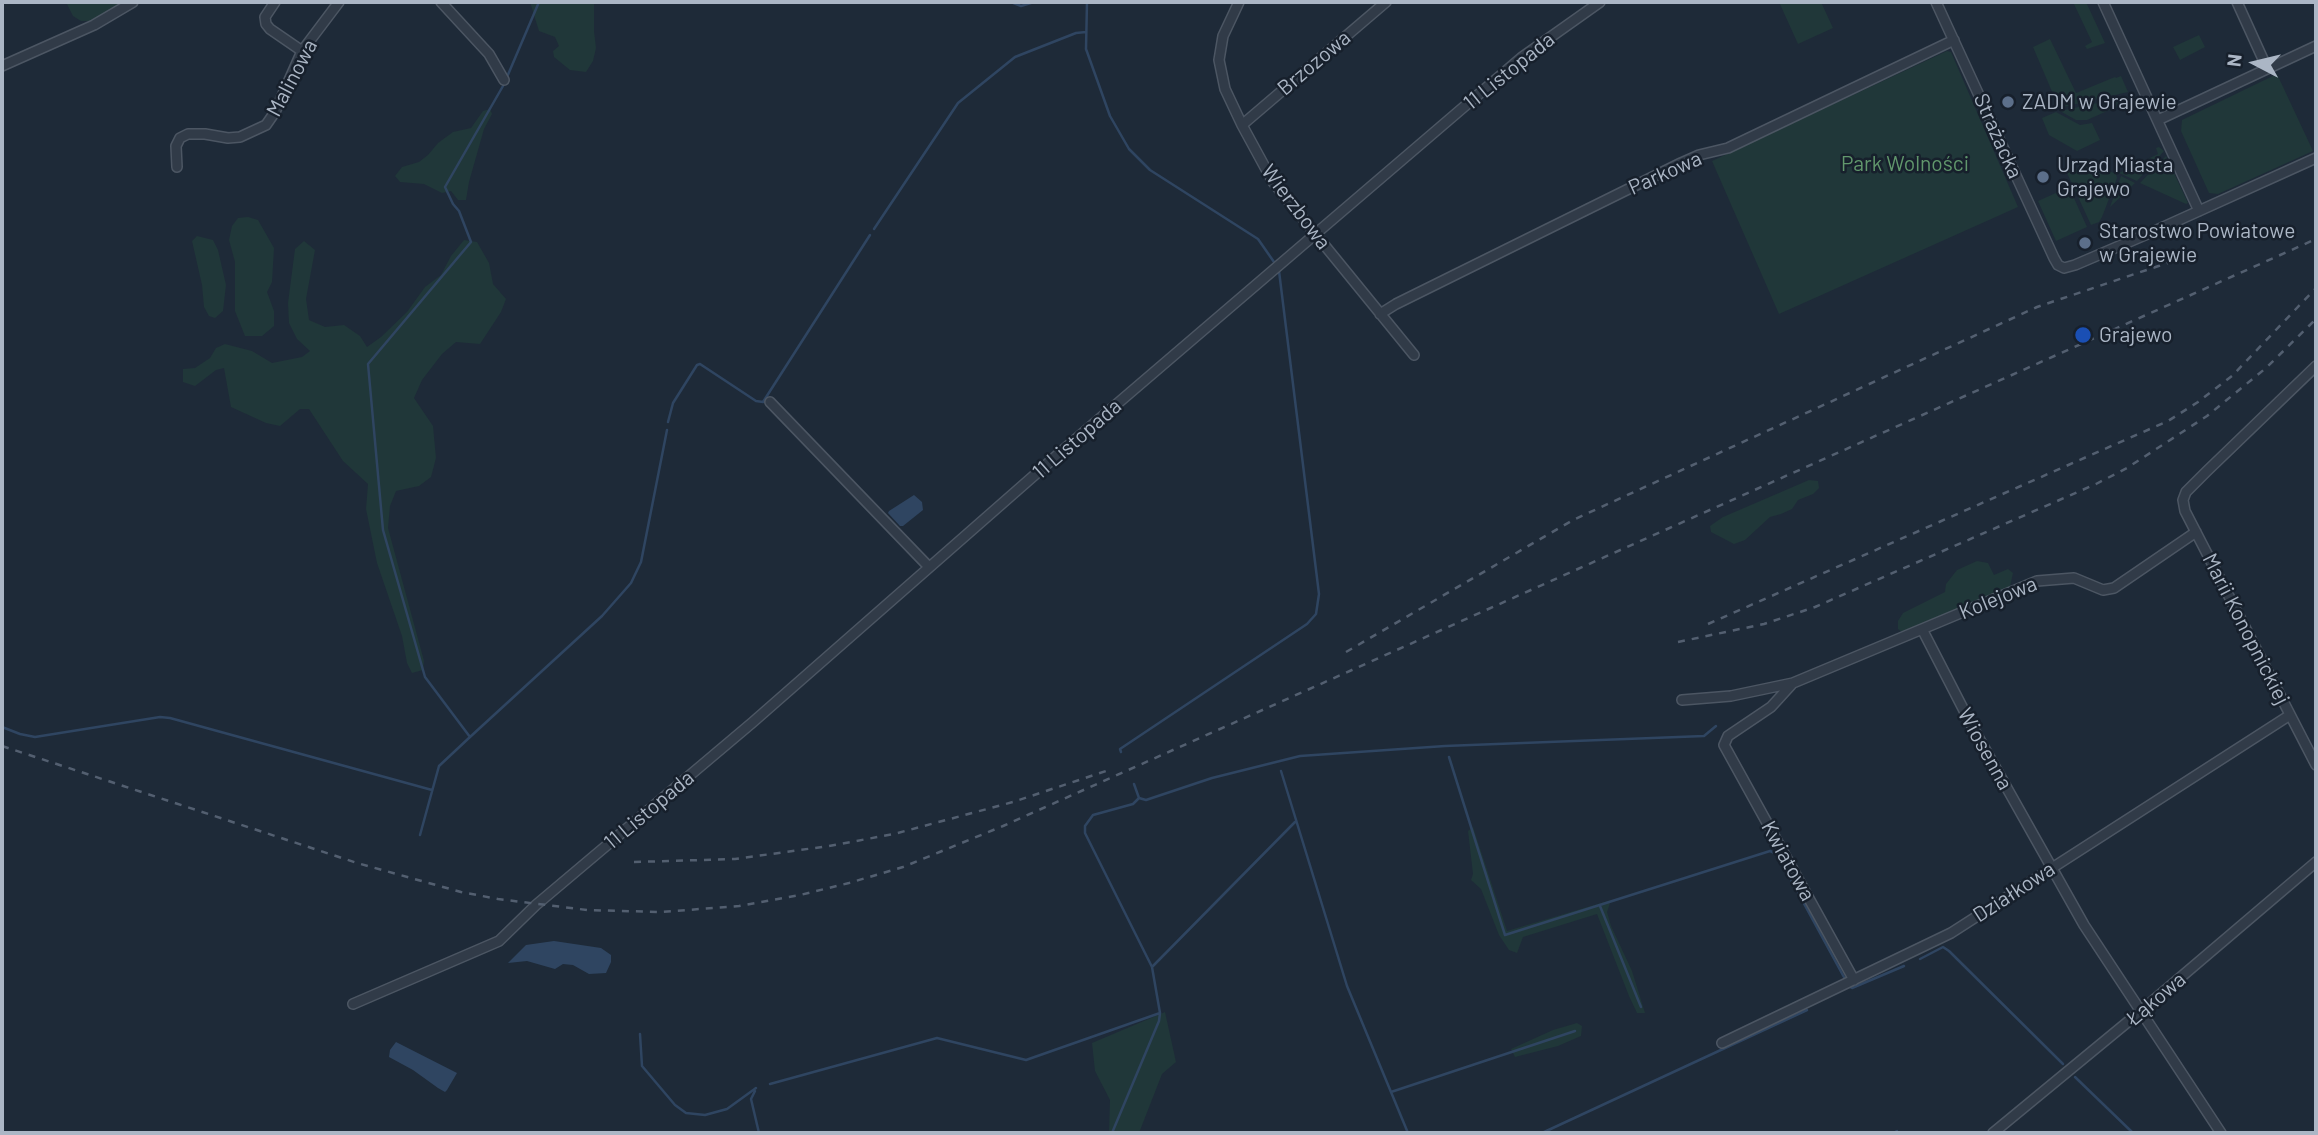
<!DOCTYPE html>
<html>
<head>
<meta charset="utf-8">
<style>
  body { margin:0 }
  #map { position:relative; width:2318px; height:1135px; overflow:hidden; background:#1e2a38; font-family:Barlow,sans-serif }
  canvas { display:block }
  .frame { position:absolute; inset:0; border:4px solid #abb6c5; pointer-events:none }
  .north { position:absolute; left:2220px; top:28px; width:70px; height:70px; -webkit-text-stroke:5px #17202c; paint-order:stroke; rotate:277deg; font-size:19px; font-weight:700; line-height:28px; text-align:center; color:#abb6c5 }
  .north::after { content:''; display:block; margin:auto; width:24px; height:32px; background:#abb6c5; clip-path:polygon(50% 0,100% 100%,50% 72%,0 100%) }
</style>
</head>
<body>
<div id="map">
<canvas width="2318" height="1135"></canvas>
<div class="frame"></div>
<div class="north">N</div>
</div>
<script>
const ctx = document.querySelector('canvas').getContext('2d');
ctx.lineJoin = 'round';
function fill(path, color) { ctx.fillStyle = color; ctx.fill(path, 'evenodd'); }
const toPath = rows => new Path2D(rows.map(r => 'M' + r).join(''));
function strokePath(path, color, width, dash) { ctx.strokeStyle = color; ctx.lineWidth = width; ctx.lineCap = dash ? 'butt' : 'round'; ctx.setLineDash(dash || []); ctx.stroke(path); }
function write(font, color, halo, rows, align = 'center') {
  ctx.font = font + ' Barlow,sans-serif'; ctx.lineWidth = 5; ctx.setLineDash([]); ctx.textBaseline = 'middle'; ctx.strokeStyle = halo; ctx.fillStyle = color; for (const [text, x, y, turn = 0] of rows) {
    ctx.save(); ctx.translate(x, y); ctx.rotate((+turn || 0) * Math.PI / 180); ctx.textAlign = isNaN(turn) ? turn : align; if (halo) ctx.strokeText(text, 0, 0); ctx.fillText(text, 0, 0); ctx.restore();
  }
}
fill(toPath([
  [66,2,122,2,94,21,81,21,73,16],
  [530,2,594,2,594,31,596,48,593,61,586,72,570,70,554,57,553,51,559,46,555,37,539,31],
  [1779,2,1821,2,1833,28,1798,44],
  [2073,2,2086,2,2105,43,2087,49,2085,46,2092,42],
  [2199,35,2205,47,2180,60,2173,47],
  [2050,39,2076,93,2115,77,2116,78,2121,76,2128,92,2059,108,2033,47],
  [1947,51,1951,52,2018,207,1779,314,1712,161],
  [2277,74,2313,151,2218,194,2209,193,2181,131,2182,120],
  [2130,96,2132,100,2087,120,2076,120,2060,111],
  [490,109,492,114,484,129,469,182,466,200,458,200,451,191,442,193,424,184,400,182,395,176,402,167,419,162,428,155,438,143,453,132,471,128,483,111],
  [2056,112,2080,125,2092,123,2100,140,2077,151,2049,135,2042,118],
  [2159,147,2164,151,2137,181,2119,173,2158,154,2156,148],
  [2166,156,2188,203,2186,204,2140,183],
  [2091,163,2116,174,2117,178,2102,217,2099,222,2091,225,2067,173],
  [2121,176,2135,183,2110,207],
  [2069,187,2087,227,2056,241,2038,201],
  [248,217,258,220,274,248,272,282,267,292,274,311,274,326,262,336,245,336,235,311,235,262,229,240,232,226,238,218],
  [197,236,213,240,218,250,226,285,223,311,215,318,209,316,204,307,202,285,192,241],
  [464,240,477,242,489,263,493,284,506,299,501,312,480,344,456,342,442,354,422,380,414,398,433,426,436,458,431,477,419,486,396,491,390,506,388,528,424,661,423,670,412,673,407,663,402,636,377,563,366,509,368,484,343,461,309,409,300,409,280,426,266,423,231,407,224,368,216,370,195,386,183,382,183,369,195,368,210,358,216,348,225,344,252,351,272,363,302,357,310,351,297,339,289,323,288,303,295,249,304,241,315,250,306,299,309,320,325,327,344,325,360,336,367,347,381,337,407,312,425,287,441,275,451,256],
  [1809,480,1818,481,1819,488,1813,494,1798,500,1792,509,1781,514,1770,517,1745,540,1734,544,1711,532,1710,526,1723,517],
  [1977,561,1988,563,1994,575,2008,569,2013,573,2010,587,1911,630,1903,633,1898,629,1898,621,1903,613,1945,592,1946,584,1957,570],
  [1473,827,1507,931,1611,900,1607,912,1611,926,1632,971,1645,1013,1637,1013,1629,996,1597,914,1523,937,1517,953,1509,950,1499,935,1481,889,1471,880,1473,874,1468,831],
  [1165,1012,1176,1062,1162,1074,1139,1133,1109,1133,1110,1100,1095,1071,1092,1043],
  [1577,1023,1582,1026,1581,1036,1558,1046,1515,1057,1511,1049,1553,1030]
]), '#203739');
fill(toPath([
  [914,495,922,502,923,510,903,526,900,526,888,513,889,511],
  [554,941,601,948,611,955,611,962,606,973,589,974,573,965,563,964,555,969,527,961,508,963,526,945],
  [396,1042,457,1073,447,1090,445,1092,438,1088,413,1070,389,1057,390,1050]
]), '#2f4561');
strokePath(toPath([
  [1011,2,1021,6,1034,2],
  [1087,2,1086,49,1110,116,1129,149,1150,170,1258,239,1274,262],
  [507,77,539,2],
  [503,86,445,187,453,204,459,211,471,242,368,364,383,530,425,677,470,737,602,616,631,583,641,562,667,430],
  [874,229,958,103,1015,57,1076,33,1086,32],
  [668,422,673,403,697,365,700,364,756,401,763,402,870,235],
  [2,727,20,734,35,737,160,717,170,718,432,790],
  [1121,752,1120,749,1307,624,1316,614,1319,594,1279,271],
  [1449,757,1505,935,1770,851,1777,854,1845,979],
  [1281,771,1347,986,1408,1133],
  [1134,784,1139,798],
  [420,835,439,766,470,737],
  [1600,906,1641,1007],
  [1920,959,1943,947,1949,951,2063,1064],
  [1152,967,1295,822],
  [1850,987,1852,988,1904,966],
  [640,1034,642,1066,675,1105,686,1113,705,1115,727,1109,756,1088],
  [2075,1077,2133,1133],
  [770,1084,937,1038,1026,1060,1160,1013],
  [755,1091,751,1099,759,1133],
  [1391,1092,1575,1031],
  [1112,1133,1159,1021,1160,1013,1152,967,1085,833,1085,826,1093,815,1133,804,1139,798,1146,800,1212,778,1300,756,1445,746,1704,736,1716,726],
  [1542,1133,1807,1010],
  [1893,1133,1897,1131]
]), '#2f4561', 2.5);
const minor = toPath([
  [275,2,265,17,266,24,270,29,302,51],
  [441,2,489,54,504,80],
  [1239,2,1223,36,1219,60,1225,89,1242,125,1273,182,1414,355],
  [1936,2,2054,258,2058,265,2064,268,2075,265,2159,229,2316,158],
  [2103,2,2199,211],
  [2237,2,2267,68],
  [2,66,94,25,133,2],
  [2158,120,2316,46],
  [1242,125,1386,2],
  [177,167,176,146,180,138,188,134,205,134,228,138,240,137,266,125,275,112,302,51,339,2],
  [1380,314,1396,304,1681,163,1699,155,1728,148,1954,40],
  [2316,366,2207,471,2186,492,2183,500,2185,511,2316,765],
  [770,402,929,567],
  [1922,629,1972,726,2084,925,2221,1133],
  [1792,684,1771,707,1728,736,1724,745,1854,980],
  [1682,700,1731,696,1793,683,2037,581,2074,578,2103,590,2114,588,2196,532],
  [353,1004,499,941,536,905,753,722,1062,451,1521,58,1600,2],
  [1722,1043,1951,933,2290,715],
  [1993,1133,2141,1011,2316,862]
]);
strokePath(minor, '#4c5663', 12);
strokePath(minor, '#313b48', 9);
strokePath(toPath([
  [1708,624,2168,421,2198,402,2232,376,2316,288],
  [1678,642,1764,624,1815,607,2096,484,2127,468,2207,416,2266,368,2316,319],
  [1346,652,1573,520,2037,307,2194,254],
  [2,746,357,863,461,892,498,899,587,910,661,912,739,906,800,895,849,883,903,867,1003,826,2316,239],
  [634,862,735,859,829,846,894,834,1013,802,1109,770]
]), '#535f70', 2.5, [7, 7]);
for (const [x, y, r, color] of [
  [2008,102,7,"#5c6f8a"],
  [2043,177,7,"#5c6f8a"],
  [2085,243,7,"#5c6f8a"],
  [2083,335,9,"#1a4fb4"]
]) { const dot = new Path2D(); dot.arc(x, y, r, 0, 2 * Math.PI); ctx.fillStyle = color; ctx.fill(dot); strokePath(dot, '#17202c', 2.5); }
write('21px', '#abb6c5', '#17202c', [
  ["Brzozowa",1314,63,-40],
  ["11 Listopada",1509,71,-39],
  ["Malinowa",292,78,-62],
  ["Strażacka",1998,136,66],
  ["Parkowa",1665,173,-24],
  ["Wierzbowa",1296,207,53],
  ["11 Listopada",1077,439,-41],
  ["Kolejowa",1998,598,-22],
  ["Marii Konopnickiej",2246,629,63],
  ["Wiosenna",1985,749,61],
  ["11 Listopada",649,810,-40],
  ["Kwiatowa",1788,861,61],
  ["Działkowa",2014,892,-33],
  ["Łąkowa",2156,999,-40]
]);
write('21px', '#abb6c5', '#17202c', [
  ["ZADM w Grajewie",2022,102],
  ["Urząd Miasta",2057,165],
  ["Grajewo",2057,189],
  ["Starostwo Powiatowe",2099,231],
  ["w Grajewie",2099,255],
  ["Grajewo",2099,335]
], 'left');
write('21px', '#61976c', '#17202c', [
  ["Park Wolności",1905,164]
]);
</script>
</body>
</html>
